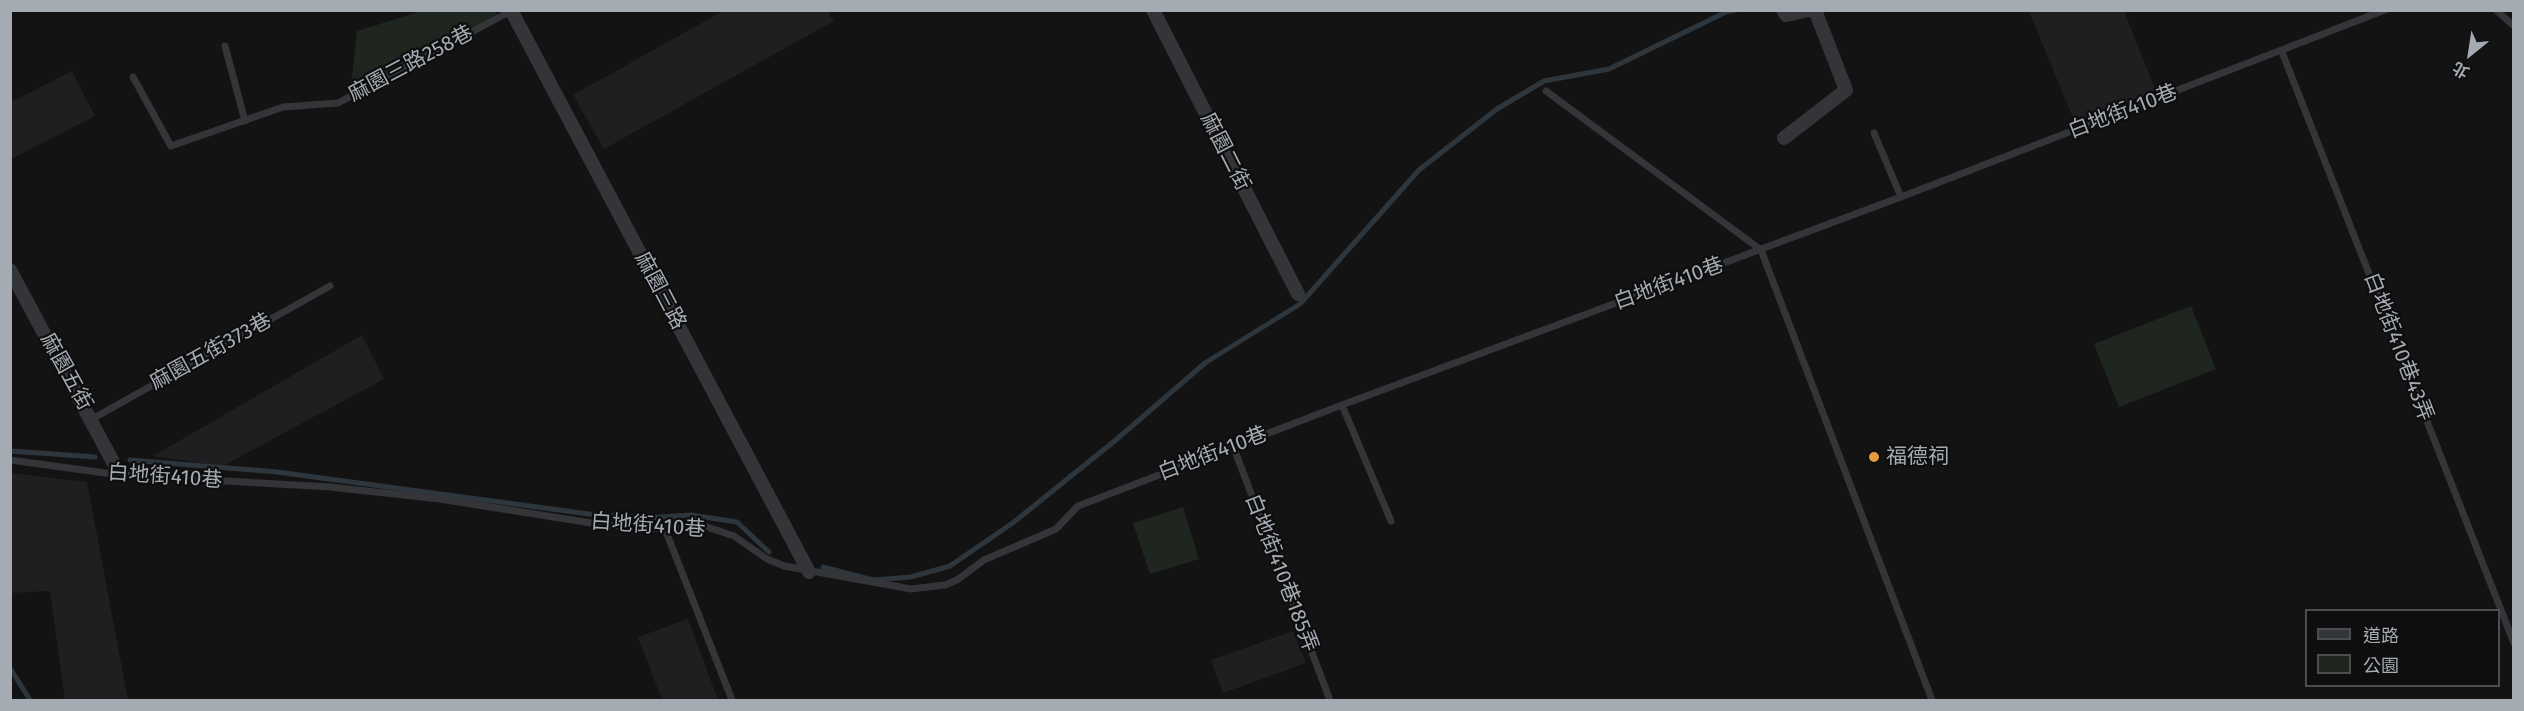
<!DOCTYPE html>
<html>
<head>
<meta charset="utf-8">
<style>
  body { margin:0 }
  #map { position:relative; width:2524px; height:711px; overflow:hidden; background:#131314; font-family:"Fira Sans","Noto Sans TC",sans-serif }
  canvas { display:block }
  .frame { position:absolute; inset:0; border:12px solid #a5abb3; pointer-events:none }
  .legend { position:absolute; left:2305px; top:609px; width:195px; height:78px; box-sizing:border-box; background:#0e0e0f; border:2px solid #4a4d51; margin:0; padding:8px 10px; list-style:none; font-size:18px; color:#a5abb3 }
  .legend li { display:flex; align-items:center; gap:12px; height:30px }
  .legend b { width:30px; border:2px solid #4a4d51 }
  .north { position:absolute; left:2440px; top:24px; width:60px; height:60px; -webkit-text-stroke:4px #0e0e0f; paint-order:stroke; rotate:210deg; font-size:16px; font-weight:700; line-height:24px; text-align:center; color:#a5abb3 }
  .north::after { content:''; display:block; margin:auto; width:21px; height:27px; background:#a5abb3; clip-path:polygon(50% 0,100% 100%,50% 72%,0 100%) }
</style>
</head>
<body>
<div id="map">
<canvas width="2524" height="711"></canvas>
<div class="frame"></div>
<ul class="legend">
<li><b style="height:8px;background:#343539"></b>道路</li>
<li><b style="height:16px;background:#1f261f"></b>公園</li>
</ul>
<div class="north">北</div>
</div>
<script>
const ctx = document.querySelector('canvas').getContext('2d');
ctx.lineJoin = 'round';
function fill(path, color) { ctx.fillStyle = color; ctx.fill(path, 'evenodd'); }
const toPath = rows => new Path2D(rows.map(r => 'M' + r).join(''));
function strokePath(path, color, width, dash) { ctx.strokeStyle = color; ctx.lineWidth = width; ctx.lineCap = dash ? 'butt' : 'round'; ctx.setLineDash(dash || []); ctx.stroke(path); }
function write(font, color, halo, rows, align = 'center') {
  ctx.font = font + ' "Fira Sans","Noto Sans TC",sans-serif'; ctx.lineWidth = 4.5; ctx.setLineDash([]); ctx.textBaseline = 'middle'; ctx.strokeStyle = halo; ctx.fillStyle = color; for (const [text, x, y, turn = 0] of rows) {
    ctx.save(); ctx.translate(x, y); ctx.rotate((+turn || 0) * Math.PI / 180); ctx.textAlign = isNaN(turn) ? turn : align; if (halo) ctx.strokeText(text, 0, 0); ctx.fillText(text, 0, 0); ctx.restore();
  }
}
fill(toPath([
  [725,10,828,11,834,21,604,149,573,95],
  [2029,11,2124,11,2156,91,2075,123],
  [72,71,95,116,11,159,11,102],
  [362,335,384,379,223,466,153,456],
  [11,473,87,482,128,700,65,700,50,591,11,593],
  [688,619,718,700,662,700,638,637],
  [1293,631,1306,663,1223,693,1211,660]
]), '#1f1f21');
fill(toPath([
  [422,11,495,11,497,15,350,96,357,31],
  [2191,306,2216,369,2119,407,2094,344],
  [1183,507,1199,559,1150,574,1133,523]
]), '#1f261f');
strokePath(toPath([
  [10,451,95,457],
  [130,460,277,472,589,514,647,518,691,515,737,522,769,552],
  [823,567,873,580,911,577,950,566,1014,522,1117,439,1205,363,1300,304,1419,170,1497,109,1544,81,1609,69,1726,12,1736,10],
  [10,668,30,700]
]), '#2d363c', 5);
strokePath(toPath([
  [2496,10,2514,26],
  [225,46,245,121],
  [2282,52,2514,643],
  [133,77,171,146,283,107,338,103,511,11],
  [1546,91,1761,250,1932,700],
  [1874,133,1901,197],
  [1342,405,1391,521],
  [92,419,330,286],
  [1233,446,1330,700],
  [10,460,120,475,330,487,440,499,604,525,665,529,704,526,734,536,767,559,784,566,911,589,945,585,957,580,984,560,1056,529,1078,506,1342,405,1901,197,2385,10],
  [665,529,732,700]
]), '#343539', 7);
strokePath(toPath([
  [511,10,809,572],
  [1153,10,1298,294],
  [1783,10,1786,15,1809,10],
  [1784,138,1846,90,1815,10],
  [10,270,120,475]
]), '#343539', 14);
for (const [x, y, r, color] of [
  [1874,457,6,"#e39b3b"]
]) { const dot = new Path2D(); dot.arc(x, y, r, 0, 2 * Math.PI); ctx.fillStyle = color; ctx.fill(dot); strokePath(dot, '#0e0e0f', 2); }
write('21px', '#a5abb3', '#0e0e0f', [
  ["麻園三路258巷",411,64,-28],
  ["白地街410巷",2123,112,-21],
  ["麻園二街",1225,152,63],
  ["白地街410巷",1669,284,-20],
  ["麻園三路",660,291,62],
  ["白地街410巷43弄",2398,347,69],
  ["麻園五街373巷",211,352,-29],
  ["麻園五街",66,372,61],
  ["白地街410巷",1213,454,-21],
  ["白地街410巷",165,477,4],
  ["白地街410巷",648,526,4],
  ["白地街410巷185弄",1281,573,69]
]);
write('21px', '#a5abb3', '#0e0e0f', [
  ["福德祠",1886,457]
], 'left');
</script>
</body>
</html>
